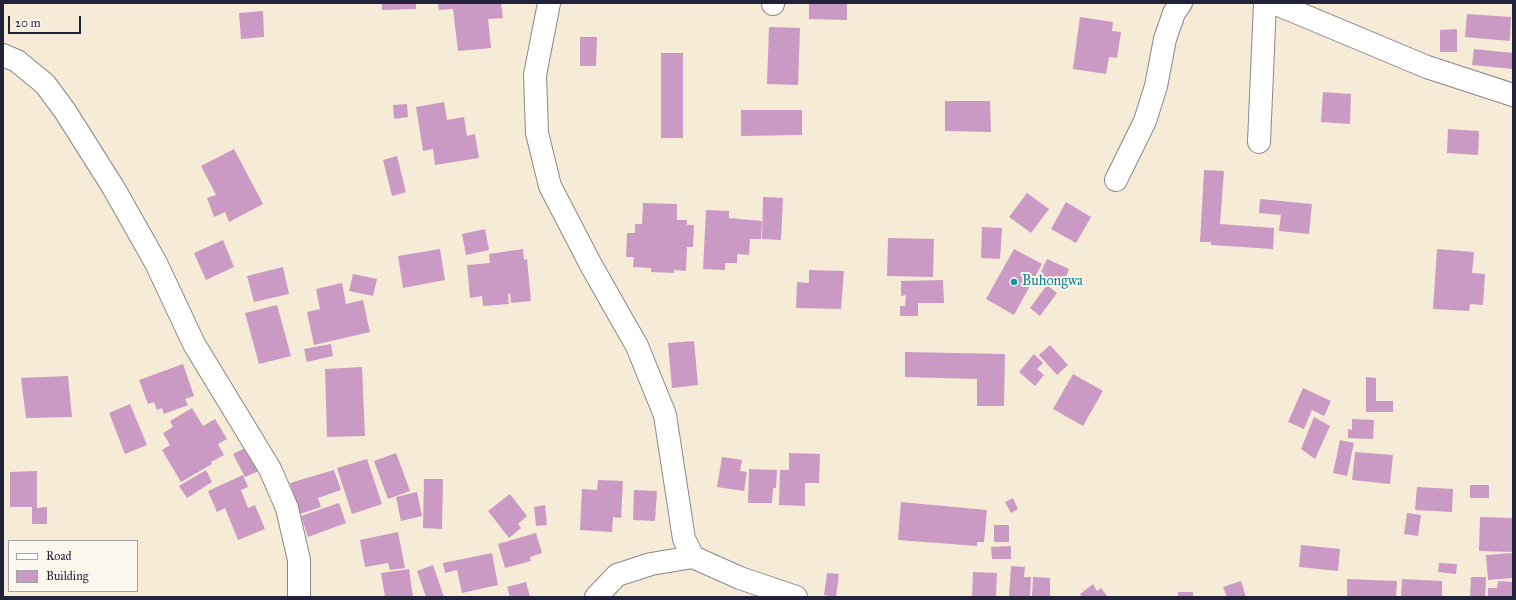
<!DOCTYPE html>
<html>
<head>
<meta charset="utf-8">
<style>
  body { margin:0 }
  #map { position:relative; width:1516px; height:600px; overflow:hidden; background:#f6ebd6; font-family:"IM FELL Great Primer",serif }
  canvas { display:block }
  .frame { position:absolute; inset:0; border:4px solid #22223b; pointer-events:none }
  .legend { position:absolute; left:8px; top:540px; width:130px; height:52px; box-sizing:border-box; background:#fbf7ec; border:1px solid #a4a2a5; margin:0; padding:5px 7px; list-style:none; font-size:12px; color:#22223b }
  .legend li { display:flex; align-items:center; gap:8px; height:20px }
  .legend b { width:20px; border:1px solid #a4a2a5 }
  .scale { position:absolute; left:8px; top:16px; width:73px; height:18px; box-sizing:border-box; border:2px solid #22223b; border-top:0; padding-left:5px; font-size:12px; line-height:14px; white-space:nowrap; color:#22223b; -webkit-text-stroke:3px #fbf7ec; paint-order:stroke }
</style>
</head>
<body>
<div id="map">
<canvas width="1516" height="600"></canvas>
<div class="frame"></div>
<ul class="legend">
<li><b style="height:5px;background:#fff"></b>Road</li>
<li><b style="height:11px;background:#ca9ac4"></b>Building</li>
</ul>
<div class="scale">20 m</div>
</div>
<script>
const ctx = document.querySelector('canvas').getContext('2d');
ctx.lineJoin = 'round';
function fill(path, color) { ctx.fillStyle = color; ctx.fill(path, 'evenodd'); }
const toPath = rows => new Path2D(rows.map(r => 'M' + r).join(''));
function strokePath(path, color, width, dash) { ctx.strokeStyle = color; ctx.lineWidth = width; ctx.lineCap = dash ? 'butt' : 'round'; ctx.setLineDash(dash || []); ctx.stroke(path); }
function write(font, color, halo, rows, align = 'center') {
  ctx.font = font + ' "IM FELL Great Primer",serif'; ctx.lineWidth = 4; ctx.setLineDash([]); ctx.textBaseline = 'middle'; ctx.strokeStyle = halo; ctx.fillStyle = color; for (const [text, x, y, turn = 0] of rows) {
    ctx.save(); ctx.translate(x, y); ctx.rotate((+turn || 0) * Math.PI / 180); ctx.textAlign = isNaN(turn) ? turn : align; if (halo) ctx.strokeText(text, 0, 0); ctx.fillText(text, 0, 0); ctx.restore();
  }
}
fill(toPath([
  [382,3,416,3,416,9,382,10],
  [438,3,501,3,503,18,488,19,491,48,458,51,453,9,439,10],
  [809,3,847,3,847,20,809,19],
  [263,11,264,37,241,39,239,13],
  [1467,14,1511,17,1510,41,1465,37],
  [1080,17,1113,22,1112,31,1121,32,1117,58,1109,57,1106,74,1073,69],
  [769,27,800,28,798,85,767,84],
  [1457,29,1457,52,1440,52,1440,30],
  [580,37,597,37,596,66,580,66],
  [1474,49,1513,53,1513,69,1472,65],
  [661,53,683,53,683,138,661,138],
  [1323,92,1351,94,1350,124,1321,122],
  [945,101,990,101,991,132,945,131],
  [444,102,447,120,464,117,467,136,475,134,479,158,435,165,433,149,423,151,416,107],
  [407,104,408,117,394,119,393,105],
  [741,110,802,110,802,135,741,136],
  [1448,129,1479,131,1478,155,1447,153],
  [234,149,263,204,229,222,225,212,214,217,207,198,216,195,201,166],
  [397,156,406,192,392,196,383,160],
  [1204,170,1224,171,1220,224,1274,228,1273,249,1211,245,1211,242,1200,242],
  [1027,193,1049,209,1031,233,1009,217],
  [763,197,783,198,781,240,762,239],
  [1260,199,1312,204,1309,234,1279,231,1281,215,1259,213],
  [1066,202,1091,217,1076,243,1051,229],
  [643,203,677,204,677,220,687,220,687,225,694,225,693,247,687,247,686,271,674,270,674,273,651,272,651,268,633,267,634,257,626,257,627,233,635,233,635,224,642,224],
  [706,210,729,211,729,218,762,221,761,239,750,239,749,255,737,254,737,263,725,263,725,270,703,269],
  [982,227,1002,228,1000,259,981,258],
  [485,229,489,250,466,255,462,234],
  [888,238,934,239,933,277,887,276],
  [223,240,234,267,206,280,194,253],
  [440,249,445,280,403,288,398,256],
  [523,249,524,260,527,259,531,301,511,303,510,293,508,294,509,304,483,306,482,296,470,298,467,265,490,263,489,254],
  [1014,249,1042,264,1014,315,986,299],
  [1437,249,1474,252,1472,273,1485,274,1483,305,1470,304,1469,311,1433,309],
  [1047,259,1069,269,1063,285,1040,274],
  [283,267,289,294,254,302,247,276],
  [809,270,844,271,841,309,796,308,797,282,809,283],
  [353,274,377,279,373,296,349,291],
  [943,280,944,303,918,303,918,316,900,316,900,306,905,306,906,295,901,296,901,281],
  [342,283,346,304,363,300,370,332,314,345,307,312,320,309,316,289],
  [1047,285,1057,293,1040,316,1030,308],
  [277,305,291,356,259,364,245,313],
  [694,341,698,385,672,388,668,343],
  [331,344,333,356,307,362,304,349],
  [1050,345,1068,365,1057,375,1039,355],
  [905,352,1005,354,1004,406,977,406,977,379,905,377],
  [1034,354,1043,363,1037,369,1044,375,1035,386,1019,372],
  [183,364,194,396,185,399,188,405,164,414,162,408,157,410,154,402,148,404,139,380],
  [362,367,365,436,327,437,325,369],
  [1073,374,1103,391,1083,426,1053,409],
  [68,376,72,417,26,418,21,378],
  [1366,377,1376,378,1376,401,1393,401,1393,412,1366,412],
  [1303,388,1331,401,1324,416,1312,410,1304,429,1288,422],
  [130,404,147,445,125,454,109,413],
  [192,408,203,426,215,419,227,439,218,444,224,455,211,462,212,464,181,482,162,450,170,445,163,433,173,427,170,421],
  [1314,417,1330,426,1315,459,1301,449],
  [1352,419,1374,420,1373,439,1348,438,1348,429,1352,430],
  [1340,440,1354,443,1347,476,1333,473],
  [247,447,259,471,245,477,233,454],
  [1355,452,1393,455,1390,484,1352,480],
  [396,453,410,491,388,499,374,461],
  [789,453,820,454,819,483,805,483,805,506,779,505,780,470,789,470],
  [722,457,742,460,740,471,747,472,744,491,717,487],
  [367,459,382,504,352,514,337,468],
  [749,469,777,470,776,488,773,488,772,503,748,503],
  [206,470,212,482,187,498,179,486],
  [334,470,341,490,318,498,321,507,300,514,290,483],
  [37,471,37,508,47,507,47,524,32,524,32,507,10,507,10,472],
  [243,475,248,487,241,490,248,508,255,505,265,529,238,540,225,508,217,512,208,491],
  [424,479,443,479,442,529,423,528],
  [598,480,623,481,621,518,613,517,612,532,580,530,582,489,597,490],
  [1470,485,1489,485,1489,498,1470,498],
  [1417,487,1453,489,1452,512,1415,510],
  [634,490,657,491,655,521,633,520],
  [417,492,422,516,401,521,396,497],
  [510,494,527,516,518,524,521,528,509,538,488,511],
  [1013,498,1018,509,1011,513,1005,502],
  [901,502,987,510,984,542,977,542,977,546,898,540],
  [339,503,346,523,308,537,301,516],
  [545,505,547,525,536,526,534,507],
  [1407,513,1421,515,1418,536,1404,534],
  [1480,517,1513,518,1513,552,1479,551],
  [994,525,1009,525,1009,542,994,542],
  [398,532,405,568,390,570,388,563,365,567,360,540],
  [536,533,542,553,530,557,531,561,505,568,498,544],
  [1301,545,1340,549,1338,571,1299,567],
  [1011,546,1011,559,992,559,991,547],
  [492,553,498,585,462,593,457,570,445,573,443,563],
  [1513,553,1513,578,1488,580,1486,555],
  [1439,563,1457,564,1456,574,1438,572],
  [433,565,444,597,426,597,417,571],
  [1011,566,1025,567,1024,577,1031,577,1030,597,1009,597],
  [409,569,413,597,385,597,381,573],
  [973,572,997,573,996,597,972,597],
  [827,573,839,574,836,597,824,595],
  [1033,577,1050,578,1050,597,1032,597],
  [1471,577,1486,577,1485,597,1470,597],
  [1347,579,1397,581,1396,597,1347,597],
  [1402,579,1442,581,1442,597,1401,597],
  [1241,581,1246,597,1227,597,1223,587],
  [1498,581,1513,582,1513,597,1488,597,1488,588,1497,588],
  [526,582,530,597,510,597,507,587],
  [1093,584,1097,591,1101,588,1108,597,1082,597,1080,594],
  [1178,592,1193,592,1193,597,1178,597]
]), '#ca9ac4');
const minor = toPath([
  [549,3,535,75,537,133,550,186,592,267,637,346,665,415,684,539,693,557,740,578,796,597],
  [1274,3,1427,67,1513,95],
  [773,4,773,3],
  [3,55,17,61,45,84,65,111,113,187,156,263,194,344,270,469,287,508,299,560,299,597],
  [1259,142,1265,3],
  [1116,180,1145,121,1156,86,1165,39,1174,13,1181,3],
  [596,597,617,575,651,564,693,557]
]);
strokePath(minor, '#8c8688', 24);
strokePath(minor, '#fff', 22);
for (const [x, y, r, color] of [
  [1014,282,4,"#0f9aa8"]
]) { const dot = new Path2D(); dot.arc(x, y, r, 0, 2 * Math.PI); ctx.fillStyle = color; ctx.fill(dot); strokePath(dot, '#fbf7ec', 1.5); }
write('14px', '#0d838f', '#fbf7ec', [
  ["Buhongwa",1022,282]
], 'left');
</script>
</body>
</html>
